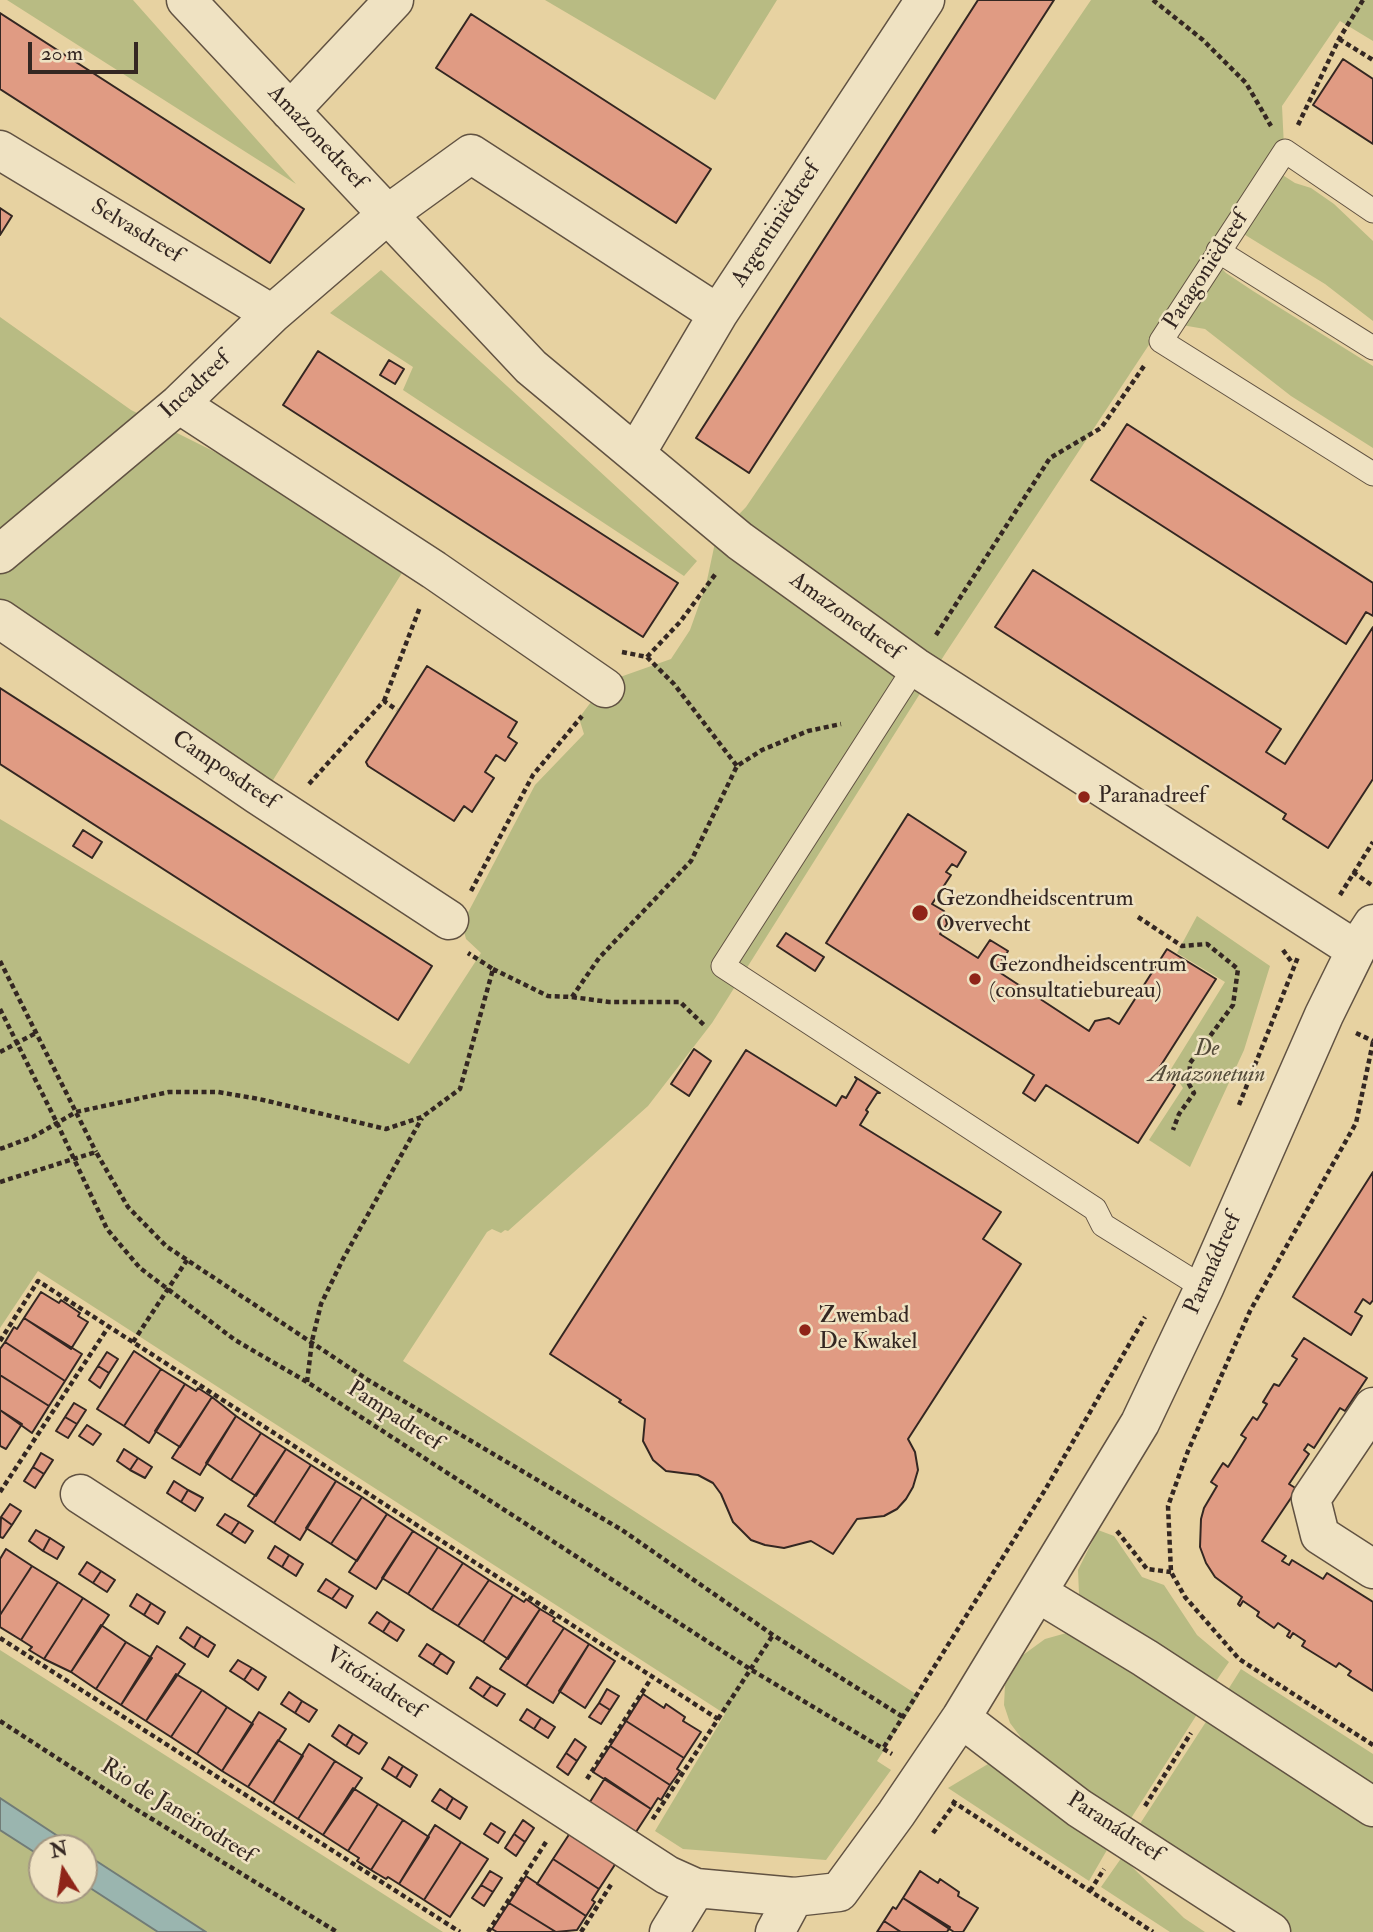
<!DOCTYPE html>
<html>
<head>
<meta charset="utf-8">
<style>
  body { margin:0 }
  #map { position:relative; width:1373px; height:1932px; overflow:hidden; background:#e7d2a1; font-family:"IM FELL Double Pica",serif }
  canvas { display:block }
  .north { position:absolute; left:28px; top:1834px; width:70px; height:70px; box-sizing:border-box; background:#efe2c2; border:2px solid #a49782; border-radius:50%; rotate:348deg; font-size:19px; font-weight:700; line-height:28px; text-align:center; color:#342722 }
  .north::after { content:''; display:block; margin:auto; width:24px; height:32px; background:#8f2418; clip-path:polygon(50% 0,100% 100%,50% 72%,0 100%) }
  .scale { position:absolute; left:28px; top:42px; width:110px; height:32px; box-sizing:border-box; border:4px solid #342722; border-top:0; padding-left:9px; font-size:21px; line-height:24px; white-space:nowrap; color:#342722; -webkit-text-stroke:5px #efe2c2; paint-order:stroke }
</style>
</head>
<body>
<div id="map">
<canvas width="1373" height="1932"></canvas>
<div class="north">N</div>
<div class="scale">20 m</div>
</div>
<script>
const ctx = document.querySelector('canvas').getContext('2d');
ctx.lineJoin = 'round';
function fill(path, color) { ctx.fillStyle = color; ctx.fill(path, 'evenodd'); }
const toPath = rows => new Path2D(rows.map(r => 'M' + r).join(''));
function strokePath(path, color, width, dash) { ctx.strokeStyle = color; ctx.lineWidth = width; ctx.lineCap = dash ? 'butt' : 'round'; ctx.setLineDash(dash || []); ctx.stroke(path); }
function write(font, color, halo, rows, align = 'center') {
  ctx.font = font + ' "IM FELL Double Pica",serif'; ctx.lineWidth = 5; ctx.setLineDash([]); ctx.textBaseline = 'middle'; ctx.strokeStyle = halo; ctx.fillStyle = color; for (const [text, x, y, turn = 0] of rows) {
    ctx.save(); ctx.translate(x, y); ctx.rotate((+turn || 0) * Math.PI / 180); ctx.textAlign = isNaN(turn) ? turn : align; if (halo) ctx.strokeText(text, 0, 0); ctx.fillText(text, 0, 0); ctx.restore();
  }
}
fill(toPath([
  [7,0,133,0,296,184],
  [545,0,777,0,715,100],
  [1091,0,1373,0,1373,41,1340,21,1282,106,1284,147,1270,167,1295,183,1311,188,1334,204,1373,241,1373,321,1325,284,1229,225,1209,255,1226,273,1253,291,1373,366,1373,448,1291,396,1205,329,1164,322,945,654,712,1023,648,1106,508,1231,505,1230,501,1233,492,1229,487,1232,403,1361,919,1696,877,1761,891,1770,826,1860,683,1849,655,1831,725,1714,38,1271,0,1328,0,819,409,1064,481,953,466,939,462,924,535,785,584,734,579,718,606,682,671,659,690,630,706,585,716,538,746,507],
  [381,270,697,561,684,576,403,390,413,367,330,313],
  [0,317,131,410,415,552,265,793,0,613],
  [1197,916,1270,966,1244,1050,1190,1167,1149,1140,1183,1088,1171,1069,1225,982,1177,953],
  [1098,1530,1114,1536,1142,1577,1164,1585,1197,1635,1229,1662,1212,1687,1085,1604,1079,1594,1078,1570],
  [1070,1632,1201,1708,1128,1823,1032,1752,1010,1723,1004,1705,1005,1685,1023,1655,1045,1639],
  [0,1650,443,1932,206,1932,84,1853,84,1848,76,1848,0,1798],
  [1241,1669,1373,1754,1373,1791,1224,1696],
  [1211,1714,1373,1818,1373,1932,1292,1932,1136,1830],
  [988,1764,1111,1843,1089,1881,948,1788],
  [0,1830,42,1857,42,1890,84,1890,84,1884,158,1932,0,1932],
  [1122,1857,1184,1918,1205,1932,1170,1932,1101,1887]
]), '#b8bb83');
const water = toPath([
  [0,1798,76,1848,42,1848,42,1857,0,1830,0,1798],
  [84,1853,206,1932,158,1932,84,1884,84,1853]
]);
fill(water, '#9ab5af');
strokePath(water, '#717c77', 2);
const building = toPath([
  [978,0,1054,0,749,473,696,438,978,0],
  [0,13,304,209,270,263,0,89,0,13],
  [471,14,711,169,676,223,436,68,471,14],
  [1343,59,1373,79,1373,144,1313,105,1343,59],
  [0,208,12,216,0,235,0,208],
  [318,351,678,583,643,637,283,405,318,351],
  [389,360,404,369,395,384,380,375,389,360],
  [1127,424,1373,583,1373,616,1366,612,1346,644,1091,480,1127,424],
  [1033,570,1281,729,1266,752,1285,764,1373,627,1373,779,1328,848,1283,819,1286,814,995,627,1033,570],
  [427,666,517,722,508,737,517,743,505,761,496,755,485,772,494,778,472,812,464,806,454,821,368,766,366,762,427,666],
  [0,688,432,966,398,1020,0,764,0,688],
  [908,814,966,852,957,867,952,864,946,872,951,875,932,904,944,911,947,924,940,934,978,958,990,940,1008,951,996,970,1089,1031,1095,1021,1109,1018,1119,1024,1167,949,1216,979,1156,1073,1175,1085,1138,1143,1046,1085,1035,1101,1023,1093,1034,1075,826,943,908,814],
  [83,830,102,842,92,858,73,846,83,830],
  [786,933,824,957,815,971,777,946,786,933],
  [694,1049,711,1061,689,1096,671,1084,694,1049],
  [746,1050,836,1106,842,1096,846,1098,857,1079,855,1077,880,1093,877,1093,866,1110,868,1112,860,1125,1001,1212,983,1239,1021,1264,908,1439,915,1452,918,1470,913,1487,906,1499,897,1509,884,1516,857,1519,833,1554,811,1541,784,1548,765,1545,751,1540,733,1522,721,1494,713,1483,698,1475,666,1471,653,1460,643,1441,645,1419,619,1402,621,1400,550,1354,746,1050],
  [1373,1172,1373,1300,1370,1304,1363,1299,1355,1312,1362,1316,1351,1335,1293,1297,1373,1172],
  [41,1292,59,1303,61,1300,80,1313,78,1316,88,1322,71,1349,24,1318,41,1292],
  [24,1318,82,1354,65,1381,5,1342,14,1327,17,1329,24,1318],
  [1304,1338,1367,1378,1345,1411,1340,1408,1314,1448,1308,1444,1304,1450,1309,1454,1289,1484,1297,1489,1262,1541,1286,1556,1282,1561,1289,1565,1292,1560,1323,1579,1327,1573,1373,1602,1373,1691,1348,1675,1351,1671,1339,1663,1336,1667,1302,1646,1305,1641,1293,1633,1290,1638,1287,1636,1290,1631,1278,1623,1274,1628,1257,1616,1259,1612,1243,1601,1240,1606,1238,1604,1242,1597,1215,1577,1206,1563,1200,1547,1201,1519,1204,1508,1217,1486,1211,1482,1223,1463,1228,1467,1246,1438,1241,1435,1253,1417,1257,1420,1267,1404,1263,1402,1274,1384,1279,1386,1297,1359,1292,1356,1304,1338],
  [5,1342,65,1381,49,1406,0,1375,0,1349,5,1342],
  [134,1351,161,1369,124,1426,97,1409,134,1351],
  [107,1352,118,1359,109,1373,98,1366,107,1352],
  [98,1366,109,1373,100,1388,89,1380,98,1366],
  [161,1369,185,1384,149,1443,124,1426,161,1369],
  [0,1375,49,1406,32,1433,0,1410,0,1375],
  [185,1384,196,1391,198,1388,212,1397,180,1447,155,1431,185,1384],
  [212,1397,236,1416,200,1475,172,1458,212,1397],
  [74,1403,86,1410,77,1424,65,1417,74,1403],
  [0,1410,22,1424,6,1449,0,1446,0,1410],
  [236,1416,261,1433,231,1480,206,1463,236,1416],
  [65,1417,77,1424,68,1438,56,1431,65,1417],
  [87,1425,101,1434,93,1445,79,1436,87,1425],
  [261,1433,286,1449,256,1496,231,1480,261,1433],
  [124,1449,138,1458,130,1470,117,1461,124,1449],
  [286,1449,311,1465,274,1523,248,1506,286,1449],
  [41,1453,53,1460,44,1474,33,1467,41,1453],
  [138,1458,152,1467,145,1478,130,1470,138,1458],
  [311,1465,336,1481,300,1540,274,1523,311,1465],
  [33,1467,44,1474,35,1488,24,1481,33,1467],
  [174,1481,188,1490,181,1502,167,1493,174,1481],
  [336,1481,362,1497,331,1544,306,1528,336,1481],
  [188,1490,203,1498,195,1511,181,1502,188,1490],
  [362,1497,387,1514,357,1561,331,1544,362,1497],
  [10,1504,21,1511,12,1525,1,1517,10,1504],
  [225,1514,239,1522,231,1534,217,1525,225,1514],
  [387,1514,413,1531,376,1589,349,1572,387,1514],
  [1,1517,12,1525,3,1538,0,1537,1,1517],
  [239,1522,253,1531,245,1543,231,1534,239,1522],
  [36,1530,50,1538,43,1551,29,1541,36,1530],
  [413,1531,438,1547,408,1594,382,1578,413,1531],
  [50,1538,64,1547,57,1559,43,1551,50,1538],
  [275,1546,289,1555,282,1567,268,1558,275,1546],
  [438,1547,463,1563,432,1610,408,1594,438,1547],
  [6,1549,32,1566,0,1615,0,1559,6,1549],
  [289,1555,303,1564,296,1576,282,1567,289,1555],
  [87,1562,101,1571,93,1583,79,1574,87,1562],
  [463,1563,489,1580,458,1626,432,1610,463,1563],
  [32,1566,58,1582,21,1640,0,1627,0,1615,32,1566],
  [101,1571,115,1580,107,1592,93,1583,101,1571],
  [326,1579,340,1588,332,1599,318,1591,326,1579],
  [489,1580,513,1595,483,1642,458,1626,489,1580],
  [58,1582,83,1598,44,1659,29,1650,32,1647,21,1640,58,1582],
  [340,1588,353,1596,346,1608,332,1599,340,1588],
  [137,1594,151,1603,144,1615,130,1606,137,1594],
  [513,1595,524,1602,526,1599,540,1609,508,1659,483,1642,513,1595],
  [83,1598,109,1615,71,1672,44,1659,83,1598],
  [151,1603,165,1612,158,1624,144,1615,151,1603],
  [540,1609,555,1618,553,1621,564,1628,526,1686,500,1669,540,1609],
  [377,1612,390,1621,383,1632,369,1623,377,1612],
  [390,1621,404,1630,397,1641,383,1632,390,1621],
  [101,1625,126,1642,96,1689,71,1672,101,1625],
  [187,1627,201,1636,194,1648,180,1638,187,1627],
  [564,1628,589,1644,553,1703,526,1686,564,1628],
  [201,1636,215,1645,208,1657,194,1648,201,1636],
  [126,1642,152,1658,121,1705,96,1689,126,1642],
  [427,1644,441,1653,433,1665,419,1656,427,1644],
  [589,1644,615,1661,585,1708,559,1691,589,1644],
  [157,1646,185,1664,146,1721,121,1705,157,1646],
  [441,1653,454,1662,447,1674,433,1665,441,1653],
  [238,1660,252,1668,244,1680,230,1671,238,1660],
  [252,1668,266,1677,258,1690,244,1680,252,1668],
  [176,1674,202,1690,171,1737,146,1721,176,1674],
  [477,1677,491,1686,483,1697,470,1688,477,1677],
  [491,1686,505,1694,497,1706,483,1697,491,1686],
  [607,1689,619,1696,610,1710,599,1703,607,1689],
  [202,1690,227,1707,197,1754,171,1737,202,1690],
  [289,1692,302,1701,295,1713,281,1704,289,1692],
  [643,1694,664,1708,666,1704,685,1717,683,1721,701,1732,684,1758,626,1721,643,1694],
  [302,1701,317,1710,309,1722,295,1713,302,1701],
  [599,1703,610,1710,601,1724,589,1717,599,1703],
  [227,1707,253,1724,222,1771,197,1754,227,1707],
  [527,1709,541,1718,534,1729,520,1720,527,1709],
  [259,1712,286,1729,248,1787,222,1771,259,1712],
  [541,1718,555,1727,548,1738,534,1729,541,1718],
  [626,1721,684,1758,677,1769,680,1771,670,1785,610,1746,626,1721],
  [339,1725,353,1734,346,1746,332,1736,339,1725],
  [353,1734,367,1743,359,1754,346,1746,353,1734],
  [575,1739,586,1747,577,1761,566,1753,575,1739],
  [278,1740,303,1756,273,1803,248,1787,278,1740],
  [309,1744,335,1761,298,1819,273,1803,309,1744],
  [610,1746,670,1785,661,1800,658,1798,651,1809,593,1772,610,1746],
  [566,1753,577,1761,568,1775,557,1767,566,1753],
  [389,1757,403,1766,396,1778,382,1769,389,1757],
  [335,1761,362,1778,323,1835,298,1819,335,1761],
  [403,1766,417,1775,410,1787,396,1778,403,1766],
  [605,1778,651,1809,634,1835,588,1805,605,1778],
  [353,1788,378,1804,348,1851,323,1835,353,1788],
  [440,1789,453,1798,446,1810,432,1801,440,1789],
  [453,1798,467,1807,460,1819,446,1810,453,1798],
  [378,1804,403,1820,371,1870,357,1861,359,1858,348,1851,378,1804],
  [403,1820,429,1837,399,1884,388,1877,386,1879,371,1870,403,1820],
  [523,1820,534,1828,525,1842,514,1834,523,1820],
  [491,1823,505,1832,498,1843,484,1834,491,1823],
  [435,1825,461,1842,424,1900,399,1884,435,1825],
  [570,1833,616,1863,599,1889,553,1859,570,1833],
  [514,1834,525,1842,516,1856,505,1848,514,1834],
  [461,1842,488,1859,450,1917,424,1900,461,1842],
  [553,1859,599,1889,592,1900,595,1902,586,1916,537,1884,553,1859],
  [490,1871,502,1878,493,1892,481,1885,490,1871],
  [920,1871,938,1883,940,1879,959,1892,958,1896,978,1908,963,1932,954,1932,903,1898,920,1871],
  [526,1876,586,1916,577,1930,556,1932,509,1903,526,1876],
  [481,1885,493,1892,484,1906,472,1898,481,1885],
  [903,1898,950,1927,947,1932,901,1932,884,1921,893,1907,896,1909,903,1898],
  [509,1903,556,1932,497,1932,492,1929,509,1903],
  [884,1921,901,1932,877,1932,884,1921]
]);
fill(building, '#e09b83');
strokePath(building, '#342722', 2);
const lane = toPath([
  [1373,211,1285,151,1161,341,1373,474],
  [1218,251,1373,348],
  [915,667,723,966,1095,1209,1103,1225,1204,1288]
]);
const street = toPath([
  [186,0,531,367,740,541,915,667,1356,950],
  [290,111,394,0],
  [0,150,272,314],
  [179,404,434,570,605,688],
  [636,453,718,314,925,0],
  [0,554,179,404,272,314,388,214,471,154,718,314],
  [0,619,258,795,449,920],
  [1373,1407,1311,1499,1320,1535,1373,1569],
  [80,1494,667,1875,696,1888,794,1897,839,1892,896,1814,961,1718,1140,1423,1204,1288,1324,1015,1356,950,1373,924],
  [1038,1593,1145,1658,1373,1807],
  [961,1718,1079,1808,1271,1932],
  [669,1932,696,1888],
  [775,1932,794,1897]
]);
strokePath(lane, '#615242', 25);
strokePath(street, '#615242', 41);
strokePath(toPath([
  [1153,0,1203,40,1246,83,1271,126],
  [1339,39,1373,60],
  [1298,125,1339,39,1363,0],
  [936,635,1050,458,1101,428,1144,366],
  [622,652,647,657,674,684,737,766],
  [647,657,680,622,717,572],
  [384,701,420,607],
  [309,784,384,701,397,710],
  [1353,872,1373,886],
  [471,891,533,775,582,716],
  [1340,895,1373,842],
  [1138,917,1182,946,1207,944,1238,969,1233,1005,1190,1063,1189,1084,1194,1093,1179,1114,1173,1130],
  [1283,950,1293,964],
  [0,961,96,1152],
  [493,969,548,996,572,997,599,958,691,861,737,766,762,750,808,731,841,724],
  [572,997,609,1002,680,1002,704,1025],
  [0,1009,57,1123,107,1229,140,1268,235,1340,307,1382,750,1669,892,1754],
  [1356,1033,1373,1041],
  [1373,1042,1356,1123,1250,1311,1188,1451,1168,1506,1171,1572,1185,1597,1239,1659,1373,1745],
  [0,1052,36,1033],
  [1239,1105,1298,957],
  [0,1149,33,1137,76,1112,169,1092,218,1092,259,1099,386,1129,422,1117,460,1089,493,969,468,953],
  [0,1182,96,1152,128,1207,166,1246,368,1380,622,1530,773,1635,903,1717],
  [0,1341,38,1281,718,1719,652,1820],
  [133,1342,187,1260],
  [307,1382,312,1341,321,1304,343,1259,422,1118],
  [0,1492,109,1326],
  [1117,1531,1147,1569,1171,1572],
  [0,1638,460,1932],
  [718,1719,773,1635],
  [0,1721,134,1808,337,1932],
  [884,1747,1045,1490,1145,1317],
  [587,1779,652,1677],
  [952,1801,1153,1932],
  [1145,1806,1191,1733],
  [933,1833,955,1803],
  [1090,1891,1104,1869],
  [488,1932,546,1842],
  [581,1932,612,1883]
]), '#342722', 4.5, [5, 3.5]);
strokePath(lane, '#efe2c2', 23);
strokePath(street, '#efe2c2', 38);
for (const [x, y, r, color] of [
  [1084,797,7,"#8f2418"],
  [920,913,9,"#8f2418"],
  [975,979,7,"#8f2418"],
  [805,1330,7,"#8f2418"]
]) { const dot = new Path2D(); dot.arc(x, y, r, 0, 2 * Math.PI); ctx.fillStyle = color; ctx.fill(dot); strokePath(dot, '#efe2c2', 2.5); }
write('23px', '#342722', '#efe2c2', [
  ["Amazonedreef",316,138,47],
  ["Argentiniëdreef",777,225,-57],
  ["Selvasdreef",136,232,31],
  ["Patagoniëdreef",1207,271,-57],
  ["Incadreef",196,386,-43],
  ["Amazonedreef",845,617,36],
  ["Camposdreef",224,771,34],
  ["Paranádreef",1214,1264,-66],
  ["Pampadreef",394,1417,33],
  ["Vitóriadreef",374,1684,33],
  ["Rio de Janeirodreef",177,1812,32],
  ["Paranádreef",1114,1828,33]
]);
write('23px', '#342722', '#efe2c2', [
  ["Paranadreef",1098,797],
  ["Gezondheidscentrum",936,900],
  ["Overvecht",936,926],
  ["Gezondheidscentrum",989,966],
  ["(consultatiebureau)",989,992],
  ["Zwembad",819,1317],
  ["De Kwakel",819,1343]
], 'left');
write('italic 23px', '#554c3a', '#efe2c2', [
  ["De",1207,1050],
  ["Amazonetuin",1207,1076]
]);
</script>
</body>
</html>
